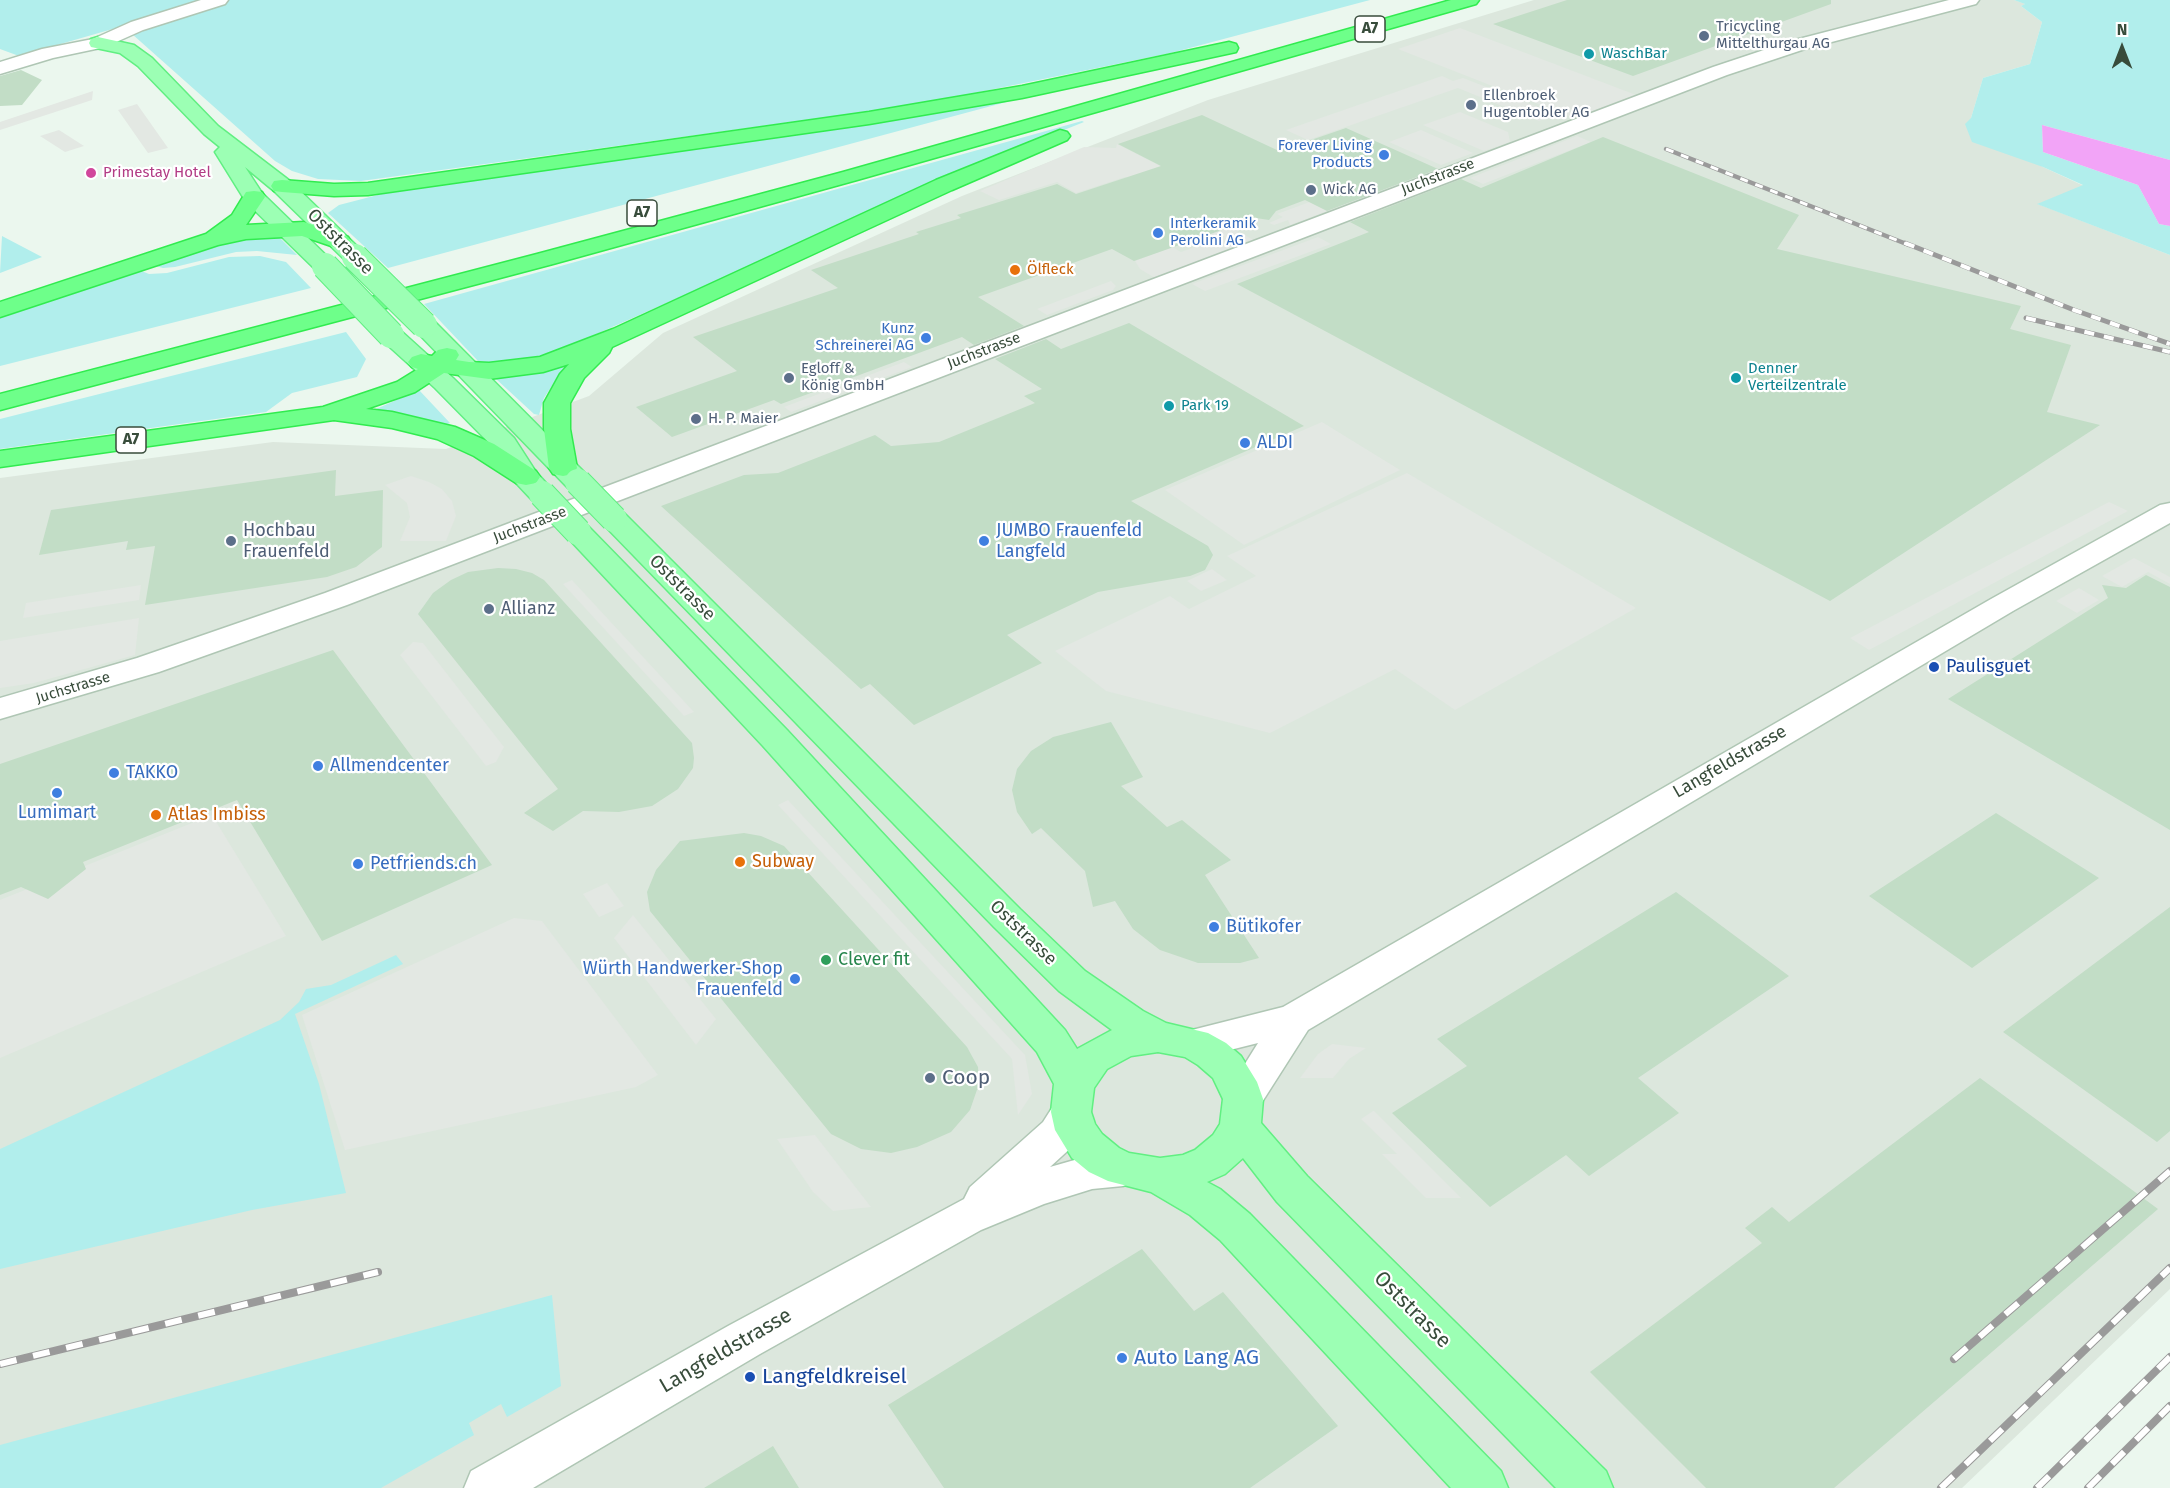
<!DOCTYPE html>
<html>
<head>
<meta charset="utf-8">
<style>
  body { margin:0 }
  #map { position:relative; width:2170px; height:1488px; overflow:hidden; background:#ebf7ee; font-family:"Fira Sans",sans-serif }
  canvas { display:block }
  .north { position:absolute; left:2092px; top:18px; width:60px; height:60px; -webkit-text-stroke:4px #fff; paint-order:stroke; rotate:0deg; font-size:16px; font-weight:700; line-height:24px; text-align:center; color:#384c3b }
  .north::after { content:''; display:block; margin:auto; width:21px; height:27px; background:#384c3b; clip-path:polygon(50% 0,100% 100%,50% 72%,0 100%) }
</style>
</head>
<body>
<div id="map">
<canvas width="2170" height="1488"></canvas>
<div class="north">N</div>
</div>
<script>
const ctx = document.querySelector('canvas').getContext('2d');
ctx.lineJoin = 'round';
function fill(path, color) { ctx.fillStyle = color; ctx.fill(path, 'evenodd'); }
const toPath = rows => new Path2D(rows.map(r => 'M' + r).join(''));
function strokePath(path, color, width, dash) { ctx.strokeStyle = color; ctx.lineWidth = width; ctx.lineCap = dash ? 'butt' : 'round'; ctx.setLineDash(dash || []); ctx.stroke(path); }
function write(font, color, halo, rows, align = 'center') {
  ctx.font = font + ' "Fira Sans",sans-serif'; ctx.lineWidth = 4.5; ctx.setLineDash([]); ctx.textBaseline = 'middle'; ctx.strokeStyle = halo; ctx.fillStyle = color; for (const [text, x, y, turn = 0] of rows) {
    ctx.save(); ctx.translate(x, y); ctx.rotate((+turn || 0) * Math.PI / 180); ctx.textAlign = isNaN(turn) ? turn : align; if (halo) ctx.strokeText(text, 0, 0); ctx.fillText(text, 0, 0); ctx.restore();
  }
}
fill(toPath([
  [1534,0,2014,0,2026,4,2021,6,2042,22,2030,64,1983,78,1971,118,2043,167,2084,186,2038,204,2170,255,2170,1289,1962,1488,0,1488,0,478,273,442,446,449,589,396,663,333,962,196,1208,100]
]), '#dce7dd');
fill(toPath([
  [0,0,1370,0,1171,53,916,105,361,181,318,179,292,171,275,161,123,26,19,56,0,49],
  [2014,0,2170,0,2170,160,2042,125,2043,152,2138,185,2159,224,2170,226,2170,255,2037,204,2083,185,2043,167,1972,142,1965,124,1971,118,1983,78,2030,64,2042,22,2021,6,2025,4],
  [1025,97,388,268,328,213,339,205,397,190],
  [1082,121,1084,122,999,156,549,355,492,363,478,361,424,304],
  [2,236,42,257,0,273],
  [248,236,278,236,297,255,257,251,236,252,175,267,163,268,152,265],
  [260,256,286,262,311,288,0,366,0,316,139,270,149,274,167,273,229,257],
  [346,332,366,359,357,377,292,393,266,412,0,449,0,419],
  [566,364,544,398,539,415,534,414,496,379],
  [419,390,450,423,447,424,374,410],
  [396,955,403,964,295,1014,319,1084,346,1193,252,1210,0,1269,0,1149,280,1020,299,1002,306,989,331,985],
  [552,1295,561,1386,507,1417,501,1404,469,1423,474,1435,381,1488,0,1488,0,1445]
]), '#b1eeec');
fill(toPath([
  [1460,28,1636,95,1574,118,1398,49],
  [1442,76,1453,81,1463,78,1556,114,1539,121,1458,88,1308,140,1286,130],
  [93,91,92,100,0,130,0,122],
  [137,104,168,148,148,153,118,110],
  [1460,112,1508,132,1510,142,1484,151,1423,125],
  [59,130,84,146,65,152,40,136],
  [1421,130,1473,153,1441,165,1389,142],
  [1577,136,1591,142,1483,184,1470,178],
  [1117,144,1174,173,1234,223,1238,232,1254,240,1155,278,1140,269,1135,261,1172,247,1181,252,1200,245,1191,240,1223,228,1125,177,1076,193,1057,182,999,200,980,191,1084,147,1116,148],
  [1337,192,1367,196,1290,225,1288,220,1274,225,1269,223,1283,217,1277,214],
  [1318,237,1331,244,1205,291,1192,284],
  [1111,281,1116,286,1113,290,1047,315,1037,309],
  [904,362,912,367,791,412,784,407],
  [1322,422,1400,470,1244,545,1165,490],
  [1407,473,1636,608,1455,710,1395,669,1270,733,1106,691,1055,651,1170,596,1189,609,1256,576,1227,556],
  [411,476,429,482,442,489,452,501,456,516,446,541,400,541,410,517,407,503,385,485],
  [2109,502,2128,511,1869,650,1850,638],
  [2134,558,2170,577,2170,584,2148,572,2122,587,2102,576],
  [1212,569,1227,580,1201,591,1187,581],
  [572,580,694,712,684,716,563,584],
  [141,585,139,600,23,618,26,603],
  [2079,588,2099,600,2077,613,2056,601],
  [139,618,135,655,34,683,0,688,0,641],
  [413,642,423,643,504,747,496,762,486,766,400,655],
  [788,800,1025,1055,1032,1094,1018,1115,1012,1059,778,805],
  [212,815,286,936,0,1058,0,900],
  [607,883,624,906,599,917,583,894],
  [633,915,716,1019,696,1045,614,938],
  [514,918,542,921,658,1075,636,1087,345,1150,302,1015],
  [1332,1044,1366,1048,1349,1059,1333,1078,1300,1078,1318,1054],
  [1373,1111,1374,1111,1461,1198,1426,1198,1382,1154,1397,1154,1361,1119],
  [815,1135,871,1207,833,1211,813,1192,777,1139]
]), '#e3e8e3');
fill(toPath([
  [2042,125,2170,160,2170,226,2159,224,2138,185,2043,152]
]), '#f2a4f7');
fill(toPath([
  [1567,0,1831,0,1831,4,1633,76,1493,24],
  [21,70,42,80,22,105,0,106,0,76],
  [1202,115,1279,151,1346,128,1438,169,1327,211,1305,200,1276,211,1269,220,1256,218,1134,261,1112,249,978,297,1024,326,974,345,962,337,781,404,774,400,672,437,636,407,737,371,693,337,838,288,811,270,919,234,916,232,961,218,957,215,1057,184,1076,194,1161,166,1118,144],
  [1603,137,1799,215,1777,249,2021,306,2010,329,2071,345,2047,412,2100,425,1830,601,1237,284,1369,232,1350,222,1461,179,1481,188],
  [1129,323,1304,426,1131,501,1208,546,1213,555,1205,570,1190,576,1098,592,1007,635,1042,663,914,725,870,684,861,689,661,506,744,475,778,473,875,435,891,446,939,442,1035,403,1024,396,1042,389,995,359,1046,339,1061,349],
  [336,470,335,496,383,490,382,547,356,567,327,577,145,605,155,546,126,550,128,541,39,555,51,510],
  [498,568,516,569,532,573,544,580,692,743,694,758,693,768,678,789,652,806,619,812,583,811,553,831,524,813,558,789,418,614,433,593,451,580,468,572],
  [2146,575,2170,587,2170,830,1948,699,2108,598,2102,585,2126,588],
  [333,650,492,865,322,941,237,800,83,862,86,869,48,899,21,887,0,895,0,764],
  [1111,722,1143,777,1121,786,1167,827,1182,820,1231,860,1205,875,1259,958,1240,963,1198,963,1160,950,1133,929,1115,901,1093,907,1085,871,1041,828,1032,834,1017,812,1012,790,1017,769,1031,751,1053,737],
  [1996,813,2099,878,1972,968,1869,896],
  [744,833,761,836,784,846,967,1047,978,1067,979,1084,970,1110,951,1132,917,1147,891,1153,861,1149,831,1134,650,911,647,892,656,870,680,841],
  [1676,892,1789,976,1638,1078,1679,1113,1589,1176,1566,1155,1490,1207,1392,1113,1467,1066,1437,1039],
  [2170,907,2170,1131,2157,1142,2003,1032],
  [1980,1078,2158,1209,1834,1488,1706,1488,1590,1372,1762,1243,1745,1228,1772,1207,1789,1222],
  [1142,1249,1194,1311,1223,1292,1338,1426,1250,1488,944,1488,888,1405],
  [773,1446,799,1488,704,1488]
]), '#c2ddc6');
const minor = toPath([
  [201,0,228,0,225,4,143,30,105,47,53,58,0,74,0,62,42,49,93,39,131,22,201,0],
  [1949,0,1979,0,1976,4,1805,49,1727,75,347,605,159,672,0,719,0,698,137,658,325,593,1713,67,1791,41,1949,0],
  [2170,503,2170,523,2013,611,1308,1030,1257,1110,1243,1115,1229,1110,1223,1099,1258,1043,1194,1059,1180,1055,1174,1044,1180,1033,1283,1007,1991,599,2160,505,2170,503],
  [1071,1096,1085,1100,1091,1112,1073,1146,1050,1167,1092,1155,1123,1152,1138,1157,1144,1169,1138,1181,1123,1186,1092,1189,1044,1204,981,1230,760,1354,533,1488,464,1488,471,1471,728,1326,964,1199,970,1187,1043,1122,1057,1100,1071,1096]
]);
const major = toPath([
  [98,37,134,45,152,58,218,126,290,181,363,252,366,257,363,262,355,264,347,262,274,191,245,167,262,193,337,266,333,271,325,273,317,271,246,202,215,152,220,147,204,134,138,66,120,53,91,47,89,43,91,39,98,37],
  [424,318,433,320,588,476,592,482,588,488,578,490,568,488,415,330,412,325,415,320,424,318],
  [391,328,400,330,453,378,514,438,536,472,556,494,552,500,542,502,532,500,516,483,495,449,435,388,382,340,379,335,382,330,391,328],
  [614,511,624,513,1020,909,1085,971,1143,1011,1166,1023,1208,1033,1226,1043,1241,1056,1257,1082,1263,1099,1261,1123,1307,1176,1606,1471,1613,1488,1556,1488,1277,1202,1243,1158,1225,1174,1207,1182,1220,1189,1250,1214,1501,1471,1508,1488,1451,1488,1220,1240,1190,1215,1151,1192,1108,1181,1089,1172,1072,1158,1055,1130,1051,1112,1054,1084,1037,1052,763,746,568,538,564,532,568,526,578,523,588,526,787,730,1065,1030,1077,1049,1112,1030,1059,991,994,927,604,525,600,519,604,513,614,511],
  [1158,1052,1185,1057,1198,1065,1213,1078,1223,1099,1220,1124,1213,1135,1195,1150,1183,1155,1160,1158,1129,1153,1119,1148,1102,1134,1095,1124,1091,1112,1094,1088,1107,1069,1131,1056,1158,1052]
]);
const highway = toPath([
  [1451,0,1479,0,1476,4,857,180,553,264,0,410,0,394,537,254,843,172,1451,0],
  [1229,42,1236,44,1238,48,1236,52,1022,98,869,124,368,195,334,196,282,192,274,191,271,186,274,181,282,180,334,184,368,183,869,112,1022,86,1229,42],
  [1060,130,1067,132,1070,136,1067,140,952,190,612,347,609,353,584,378,570,403,570,429,577,468,573,474,563,476,553,474,549,468,544,429,544,403,560,374,569,364,543,372,489,379,444,373,415,392,366,409,392,412,455,427,494,444,536,471,540,477,536,483,526,485,516,483,474,456,437,439,392,428,334,420,0,467,0,451,323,407,397,382,418,369,412,367,408,362,412,357,421,354,432,356,438,350,447,348,456,350,459,355,456,360,469,362,489,363,540,357,613,329,936,180,1060,130],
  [254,191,262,192,265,197,246,225,304,222,348,237,351,242,348,247,340,249,302,236,246,239,218,245,0,317,0,302,206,234,232,215,246,192,254,191]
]);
strokePath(minor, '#afc6b4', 3);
strokePath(major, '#61ef82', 3);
strokePath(highway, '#31eb4f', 3);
fill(minor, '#fff');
fill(major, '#9cffb4');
fill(highway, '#6eff8a');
const railFar2 = toPath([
  [1666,149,1909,245]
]);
const railFar1 = toPath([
  [1905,243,2074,310,2170,344],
  [2026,318,2170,352]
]);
const rail = toPath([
  [1954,1359,2170,1171],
  [0,1364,378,1272],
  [1941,1488,2170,1268],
  [2037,1488,2170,1357],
  [2088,1488,2170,1406]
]);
strokePath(railFar2, '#9a9a9a', 4.5);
strokePath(railFar1, '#9a9a9a', 5);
strokePath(rail, '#9a9a9a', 8);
strokePath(railFar2, '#fff', 3, [8]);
strokePath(railFar1, '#fff', 4, [10]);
strokePath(rail, '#fff', 6, [17]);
const majorBridge = toPath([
  [355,257,424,325],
  [325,266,391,335],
  [578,482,614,519],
  [542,494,578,532]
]);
strokePath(majorBridge, '#61ef82', 28, []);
strokePath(majorBridge, '#9cffb4', 26);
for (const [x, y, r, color] of [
  [1704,36,6,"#5c6f8a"],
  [1589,54,6,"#0f9aa8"],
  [1471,105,6,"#5c6f8a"],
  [1384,155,6,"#3f7fe0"],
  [91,173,6,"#d1479c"],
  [1311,190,6,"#5c6f8a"],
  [1158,233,6,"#3f7fe0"],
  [1015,270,6,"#e8710a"],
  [926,338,6,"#3f7fe0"],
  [789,378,6,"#5c6f8a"],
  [1736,378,6,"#0f9aa8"],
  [1169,406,6,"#0f9aa8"],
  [696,419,6,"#5c6f8a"],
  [1245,443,6,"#3f7fe0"],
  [231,541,6,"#5c6f8a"],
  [984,541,6,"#3f7fe0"],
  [489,609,6,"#5c6f8a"],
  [1934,667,6,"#1a4fb4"],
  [318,766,6,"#3f7fe0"],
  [114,773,6,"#3f7fe0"],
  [57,793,6,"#3f7fe0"],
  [156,815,6,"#e8710a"],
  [740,862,6,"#e8710a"],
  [358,864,6,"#3f7fe0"],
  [1214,927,6,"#3f7fe0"],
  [826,960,6,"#2e9e5b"],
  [795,979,6,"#3f7fe0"],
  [930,1078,6,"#5c6f8a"],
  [1122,1358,6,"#3f7fe0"],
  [750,1377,6,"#1a4fb4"]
]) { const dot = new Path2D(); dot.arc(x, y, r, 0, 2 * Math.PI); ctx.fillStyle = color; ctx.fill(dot); strokePath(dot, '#fff', 2); }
write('15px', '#4e5e75', '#fff', [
  ["Tricycling",1716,27],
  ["Mittelthurgau AG",1716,44],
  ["Ellenbroek",1483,96],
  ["Hugentobler AG",1483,113],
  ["Wick AG",1323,190],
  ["Egloff &",801,369],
  ["König GmbH",801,386],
  ["H. P. Maier",708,419]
], 'left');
write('15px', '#0d838f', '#fff', [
  ["WaschBar",1601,54],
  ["Denner",1748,369],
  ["Verteilzentrale",1748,386],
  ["Park 19",1181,406]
], 'left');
write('15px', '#366cbe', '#fff', [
  ["Forever Living",1372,146],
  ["Products",1372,163],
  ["Interkeramik",1170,224,"left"],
  ["Perolini AG",1170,241,"left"],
  ["Kunz",914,329],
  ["Schreinerei AG",914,346]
], 'right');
write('15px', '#b23c85', '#fff', [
  ["Primestay Hotel",103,173]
], 'left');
write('15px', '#384c3b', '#fff', [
  ["Juchstrasse",1438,177,-21],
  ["Juchstrasse",984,351,-21],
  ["Juchstrasse",530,525,-21],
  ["Juchstrasse",73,688,-17]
]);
write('15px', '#c56008', '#fff', [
  ["Ölfleck",1027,270]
], 'left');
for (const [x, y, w] of [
  [1370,29,30],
  [642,213,30],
  [131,440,30]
]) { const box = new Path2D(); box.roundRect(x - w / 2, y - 13, w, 26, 4.5); ctx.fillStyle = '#fff'; ctx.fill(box); strokePath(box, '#384c3b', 1.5); }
write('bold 16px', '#384c3b', null, [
  ["A7",1370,29],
  ["A7",642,213],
  ["A7",131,440]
]);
write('18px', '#384c3b', '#fff', [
  ["Oststrasse",340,242,45],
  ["Oststrasse",682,588,45],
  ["Langfeldstrasse",1730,762,-30],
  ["Oststrasse",1023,933,44]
]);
write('18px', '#366cbe', '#fff', [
  ["ALDI",1257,443],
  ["JUMBO Frauenfeld",996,531],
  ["Langfeld",996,552],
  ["Allmendcenter",330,766],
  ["TAKKO",126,773],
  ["Lumimart",57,813,"center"],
  ["Petfriends.ch",370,864],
  ["Bütikofer",1226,927],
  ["Würth Handwerker-Shop",783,969,"right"],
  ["Frauenfeld",783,990,"right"]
], 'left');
write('18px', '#4e5e75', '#fff', [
  ["Hochbau",243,531],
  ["Frauenfeld",243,552],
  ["Allianz",501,609]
], 'left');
write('18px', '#164399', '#fff', [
  ["Paulisguet",1946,667]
], 'left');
write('18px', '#c56008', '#fff', [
  ["Atlas Imbiss",168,815],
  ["Subway",752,862]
], 'left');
write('18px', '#27864d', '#fff', [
  ["Clever fit",838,960]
], 'left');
write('21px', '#4e5e75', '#fff', [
  ["Coop",942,1078]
], 'left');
write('21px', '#384c3b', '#fff', [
  ["Oststrasse",1412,1310,45],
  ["Langfeldstrasse",726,1351,-30]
]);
write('21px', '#366cbe', '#fff', [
  ["Auto Lang AG",1134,1358]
], 'left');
write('21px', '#164399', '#fff', [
  ["Langfeldkreisel",762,1377]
], 'left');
</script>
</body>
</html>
